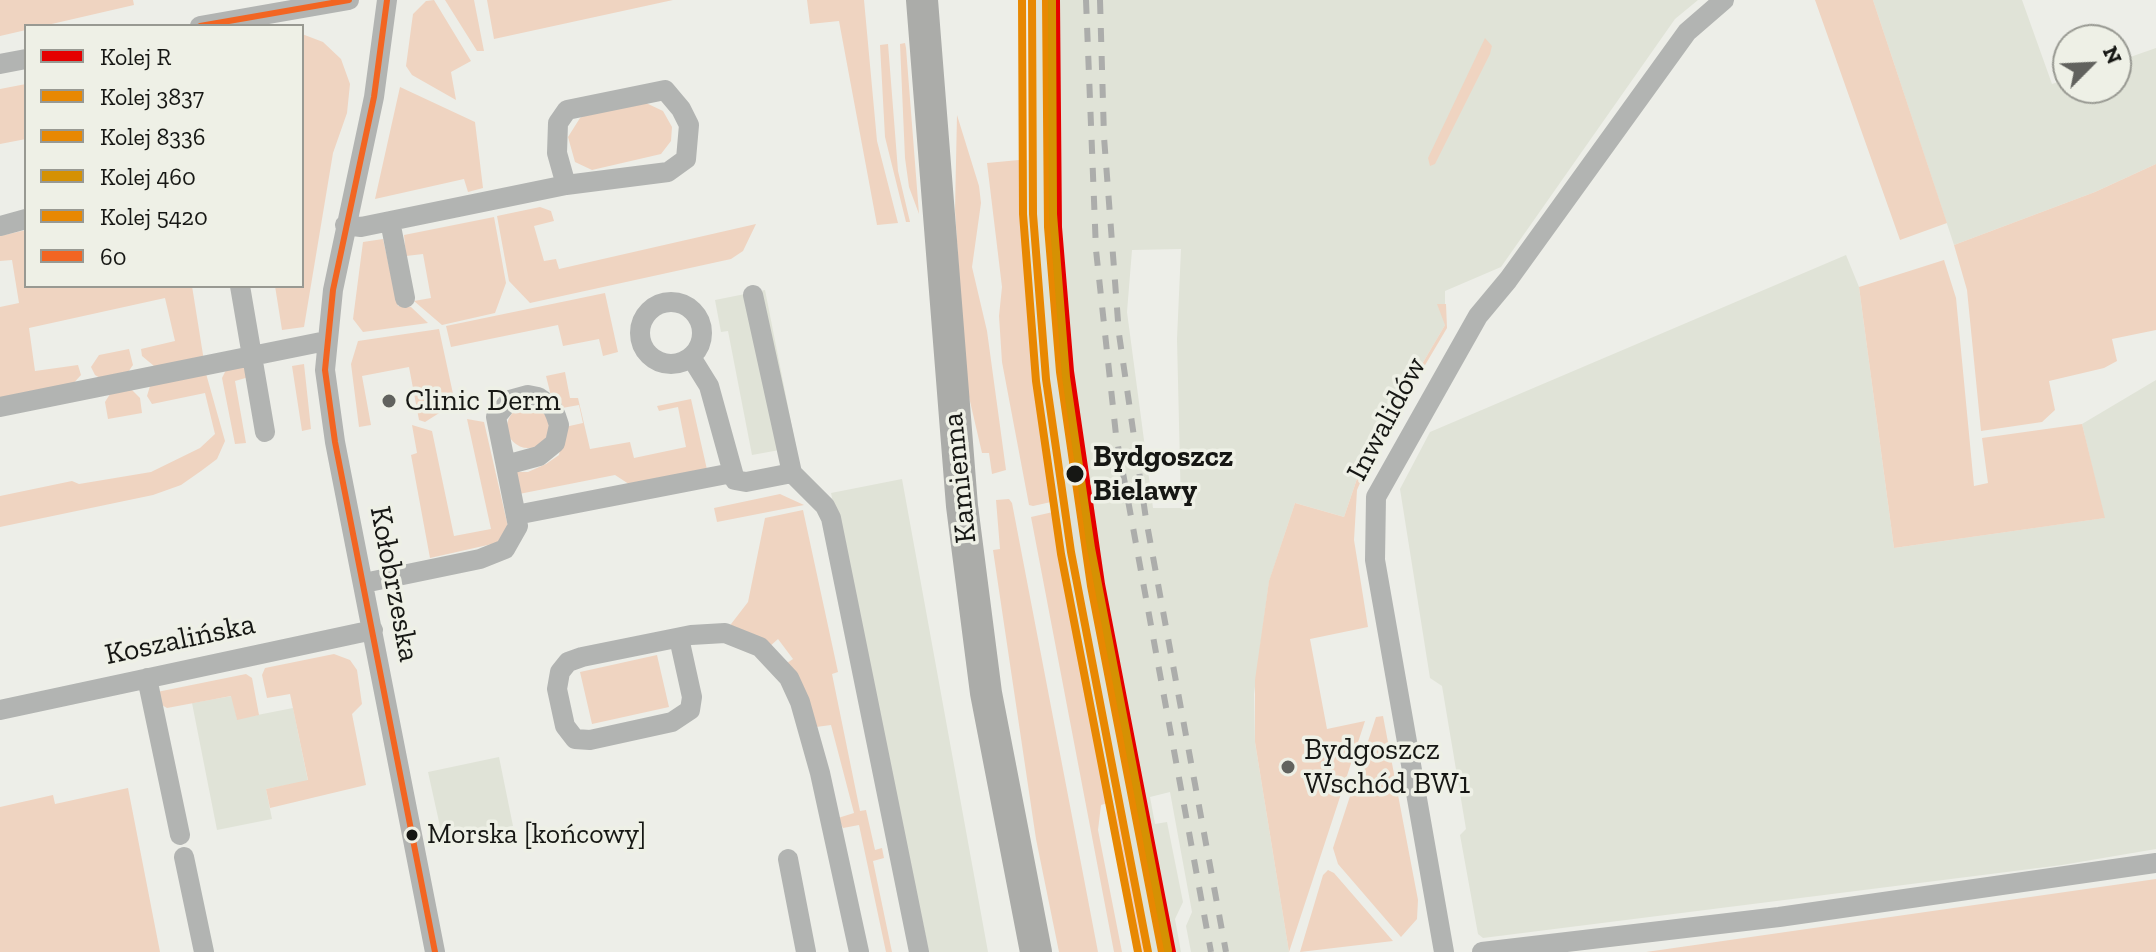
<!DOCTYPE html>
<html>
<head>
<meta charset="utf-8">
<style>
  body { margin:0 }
  #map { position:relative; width:2156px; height:952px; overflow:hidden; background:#edeee8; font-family:"Zilla Slab",serif }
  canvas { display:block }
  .legend { position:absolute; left:24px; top:24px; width:280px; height:264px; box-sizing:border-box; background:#eef0e6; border:2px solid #989992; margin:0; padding:10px 14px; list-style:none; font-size:24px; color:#161714 }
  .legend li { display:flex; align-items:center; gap:16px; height:40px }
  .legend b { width:40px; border:2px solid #989992 }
  .north { position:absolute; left:2052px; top:24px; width:80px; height:80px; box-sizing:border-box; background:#eef0e6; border:2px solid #989992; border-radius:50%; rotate:66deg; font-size:22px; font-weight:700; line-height:32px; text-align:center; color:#161714 }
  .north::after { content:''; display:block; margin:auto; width:28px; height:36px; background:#61625e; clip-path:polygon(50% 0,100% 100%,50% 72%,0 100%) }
</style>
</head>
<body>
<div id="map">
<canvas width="2156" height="952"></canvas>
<ul class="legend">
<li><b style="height:10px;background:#e50000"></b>Kolej R</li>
<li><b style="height:10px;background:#e88802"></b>Kolej 3837</li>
<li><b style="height:10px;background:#e88802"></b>Kolej 8336</li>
<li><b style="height:10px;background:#d59103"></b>Kolej 460</li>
<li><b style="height:10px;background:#e88802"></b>Kolej 5420</li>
<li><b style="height:10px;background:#f26522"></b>60</li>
</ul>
<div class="north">N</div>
</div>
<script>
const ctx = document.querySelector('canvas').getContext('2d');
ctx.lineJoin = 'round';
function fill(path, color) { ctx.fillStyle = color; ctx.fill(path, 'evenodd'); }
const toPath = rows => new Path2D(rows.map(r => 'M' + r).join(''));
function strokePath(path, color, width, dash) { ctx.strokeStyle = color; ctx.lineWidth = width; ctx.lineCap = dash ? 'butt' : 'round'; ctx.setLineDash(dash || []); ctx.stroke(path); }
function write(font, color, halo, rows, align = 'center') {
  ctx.font = font + ' "Zilla Slab",serif'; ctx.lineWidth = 7; ctx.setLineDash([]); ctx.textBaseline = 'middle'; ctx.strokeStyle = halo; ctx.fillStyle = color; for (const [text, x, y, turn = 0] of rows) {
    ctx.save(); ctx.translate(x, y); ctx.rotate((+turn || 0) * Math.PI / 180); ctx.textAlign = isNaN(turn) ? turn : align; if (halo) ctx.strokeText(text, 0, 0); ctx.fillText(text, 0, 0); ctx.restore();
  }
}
fill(toPath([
  [1034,0,1698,0,1675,19,1501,267,1445,291,1445,325,1360,470,1344,517,1295,503,1269,582,1254,694,1255,742,1289,952,1191,952,1186,926,1192,912,1170,792,1150,797,1155,824,1167,822,1183,902,1175,919,1181,952,1149,952,1122,811,1113,812,1108,803,1052,507,1030,329,1019,160,1035,160],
  [1181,249,1177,339,1181,508,1153,508,1127,312,1132,250],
  [1873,0,2022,0,2052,84,2068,79,2068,88,2116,88,2116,62,2156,48,2156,164,2095,192,1954,245],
  [1846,255,1859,287,1894,548,2104,518,2082,424,2156,380,2156,849,2062,865,1483,938,1478,934,1460,835,1466,829,1442,686,1430,678,1400,489,1430,432],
  [765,290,796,447,752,455,728,331,721,332,715,300],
  [902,479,988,952,929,952,831,493],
  [232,696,237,719,293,708,308,781,266,789,272,819,217,830,192,703],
  [499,757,513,826,443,840,428,772]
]), '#e0e3d7');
fill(toPath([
  [0,0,133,0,134,5,43,26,26,26,26,30,0,36],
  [434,0,471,61,451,72,456,100,412,75,406,66,413,14,426,1],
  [445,0,474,0,484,51,477,51],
  [487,0,673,0,494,39],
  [807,0,864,0,877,141,898,223,877,225,839,21,810,24],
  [1815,0,1873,0,1947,223,1900,240],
  [302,34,323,42,341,59,350,84,347,113,333,153,304,327,282,330,275,286,302,286],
  [1485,38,1492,46,1490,54,1435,164,1430,166,1428,158],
  [905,43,906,48,919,214,909,187,905,158,900,44],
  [888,44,898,171,910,222,906,222,885,137,880,45],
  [26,84,26,139,0,144,0,89],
  [400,87,475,122,483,188,468,192,464,179,375,199],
  [646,103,663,111,672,127,671,141,661,154,592,170,575,162,568,137,580,118,587,114],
  [957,115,979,186,981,203,972,267,987,331,1006,470,992,474,989,453,982,453,966,384,955,210],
  [1019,160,1030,329,1051,502,1033,506,1029,505,1002,362,999,316,1002,287,987,163],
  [2156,164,2156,330,2112,339,2117,361,2104,368,2049,381,2055,410,2042,422,1981,431,1967,290,1954,245,2095,192],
  [540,207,551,211,554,221,534,226,544,261,556,259,559,269,756,224,743,251,731,259,530,303,509,281,497,216],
  [494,217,506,283,495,313,442,325,414,301,431,298,423,254,406,256,404,235],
  [26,230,26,286,192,286,204,361,160,371,142,356,141,349,175,341,165,298,29,328,35,371,78,365,81,375,71,386,0,402,0,307,19,303,12,260,0,261,0,236],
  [383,239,398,306,411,307,428,323,363,332,353,319,363,242],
  [1944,260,1956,298,1974,486,1988,483,1982,438,2082,424,2105,518,1894,548,1859,287],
  [605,293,618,352,603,356,599,339,563,346,558,325,451,347,446,326],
  [1437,304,1446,304,1447,328,1373,453,1357,490,1354,540,1368,627,1310,639,1327,729,1365,721,1289,952,1255,742,1255,680,1269,581,1295,503,1344,517,1360,470,1445,325],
  [439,329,455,403,425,422,419,420,409,367,362,376,371,425,359,427,351,364,358,341],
  [129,349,133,365,124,378,105,381,95,375,91,367,99,355],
  [304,364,311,429,302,431,292,366],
  [243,367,249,377,235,381,246,443,235,444,222,378,226,370],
  [205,370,225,441,217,459,201,471,181,485,153,495,0,527,0,496,72,481,79,484,151,472,200,448,215,434,205,393,152,404,147,396,150,386],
  [565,372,570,398,578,398,590,449,630,442,634,458,686,447,678,407,659,411,657,406,691,399,708,474,635,488,615,475,519,494,515,472,528,472,546,464,559,455,565,427,583,423,579,405,562,408,551,396,546,376],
  [132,390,140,398,142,413,108,419,105,402,110,394],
  '507 427a21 21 0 1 1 42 0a21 21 0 1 1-42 0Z',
  [467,419,484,422,509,531,501,542,430,558,411,455,417,453,412,425,432,431,454,536,491,529],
  [780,494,804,505,717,522,714,508],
  [1009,499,1012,503,1098,952,1059,952,1036,839,993,550,1000,549,996,500],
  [803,510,838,672,832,674,860,811,866,810,875,850,882,848,884,858,873,861,892,952,886,952,859,825,843,828,838,818,854,813,831,725,816,727,787,663,793,659,778,639,769,647,728,628,748,602,765,518],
  [1053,512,1108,803,1101,805,1098,830,1122,952,1114,952,1031,517],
  [334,654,350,660,357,670,362,704,352,714,366,785,270,808,266,789,308,780,290,694,267,698,262,675,265,668],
  [657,655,669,707,592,724,580,672],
  [246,674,252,678,259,715,237,720,231,696,167,708,160,704,157,692],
  [1383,716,1418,900,1417,919,1401,937,1338,864,1333,848,1376,717],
  [128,788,160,952,0,952,0,807,53,795,55,804],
  [1122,810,1149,952,1141,952,1113,812],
  [1328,870,1334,873,1393,941,1300,952,1323,875],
  [2156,879,2156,952,1646,952]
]), '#efd4c1');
strokePath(toPath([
  [387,0,374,97,333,290,325,370,335,442,435,952],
  [200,26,349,0],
  [0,64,26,59],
  [390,221,405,298],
  [345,225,361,227,566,185,668,172,686,159,689,125,681,109,665,90,567,110,558,123,557,153,566,185],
  [0,226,26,219],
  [240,286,265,432],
  [753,295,792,473],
  '640 333a31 31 0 1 1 62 0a31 31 0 1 1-62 0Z',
  [691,357,709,386,735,480,746,482,792,473,825,506,831,518,919,952],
  [0,407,326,341],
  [516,515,732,473],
  [364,583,480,559,505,549,518,526,496,417,510,400,528,395,538,397,552,407,556,416,559,425,555,443,539,456,506,465],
  [679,638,692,697,690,710,672,722,590,740,575,739,565,726,557,689,560,672,568,662,582,657,691,635,725,633,760,647,789,678,800,702,820,773,859,952],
  [147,678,180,835],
  [0,710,373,630],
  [184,857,204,952],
  [788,859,806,952],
  [1444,952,1375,560,1376,497,1478,316,1508,280,1687,32,1724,0],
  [1482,952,1779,917,2156,863]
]), '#b2b4b2', 20);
strokePath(toPath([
  [922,0,962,506,986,693,1036,952]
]), '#abaca9', 32);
strokePath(toPath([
  [1086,0,1096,250,1116,435,1211,952],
  [1100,0,1104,137,1119,334,1146,519,1226,952]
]), '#acadab', 6, [14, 14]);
strokePath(toPath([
  [387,0,374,97,333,290,325,370,335,442,435,952],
  [200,26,349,0]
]), '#f26522', 6);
strokePath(toPath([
  [1056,0,1058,227,1070,371,1101,584,1172,952]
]), '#e50000', 8);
strokePath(toPath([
  [1046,0,1048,227,1060,372,1091,586,1162,952]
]), '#e88802', 8);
strokePath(toPath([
  [1032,0,1033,214,1046,379,1071,552,1148,952]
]), '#e88802', 8);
strokePath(toPath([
  [1052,0,1053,214,1066,377,1091,548,1168,950]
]), '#d59103', 8);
strokePath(toPath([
  [1022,0,1023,214,1036,381,1061,554,1138,952]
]), '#e88802', 8);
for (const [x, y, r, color] of [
  [389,401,8,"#61625e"],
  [1075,474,10,"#161714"],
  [1288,767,8,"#61625e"],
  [412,835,7,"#161714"]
]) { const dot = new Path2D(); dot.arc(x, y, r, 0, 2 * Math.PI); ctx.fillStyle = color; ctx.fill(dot); strokePath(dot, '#eef0e6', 3); }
write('28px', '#161714', '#eef0e6', [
  ["Morska [końcowy]",427,835]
], 'left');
write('30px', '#161714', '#eef0e6', [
  ["Clinic Derm",405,401],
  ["Bydgoszcz",1304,750],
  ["Wschód BW1",1304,784]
], 'left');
write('30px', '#161714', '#eef0e6', [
  ["Inwalidów",1387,419,-62],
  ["Kamienna",960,478,-96],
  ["Kołobrzeska",394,584,79],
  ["Koszalińska",180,640,-12]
]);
write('bold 30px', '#161714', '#eef0e6', [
  ["Bydgoszcz",1093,457],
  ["Bielawy",1093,491]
], 'left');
</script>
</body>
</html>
